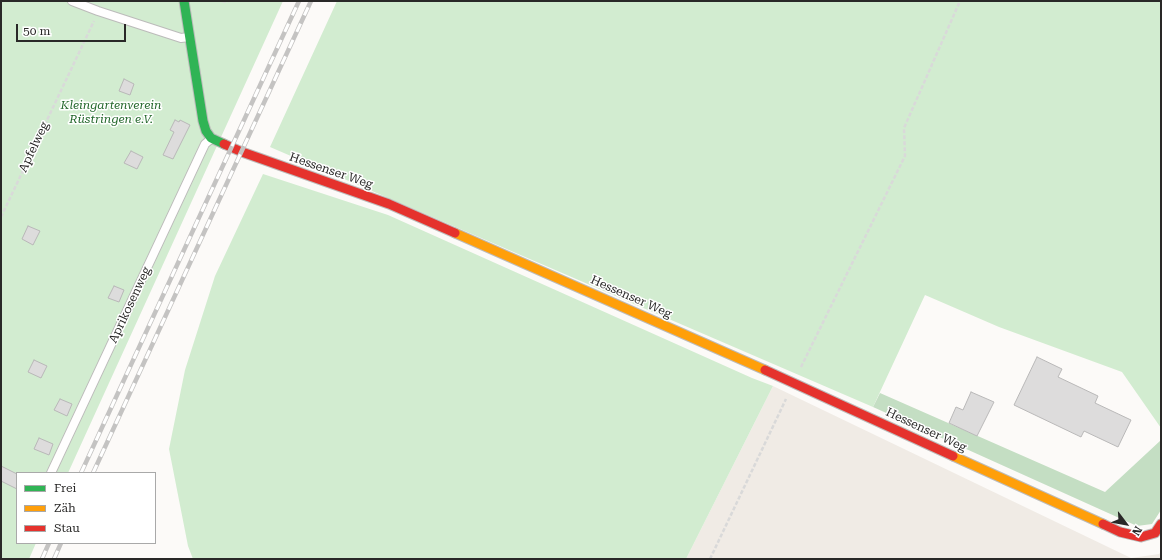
<!DOCTYPE html>
<html>
<head>
<meta charset="utf-8">
<style>
  body { margin:0 }
  #map { position:relative; width:1162px; height:560px; overflow:hidden; background:#fcfaf8; font-family:"Roboto Serif",serif }
  canvas { display:block }
  .frame { position:absolute; inset:0; border:2px solid #292827; pointer-events:none }
  .legend { position:absolute; left:16px; top:472px; width:140px; height:72px; box-sizing:border-box; background:#fff; border:1px solid #a9a9a9; margin:0; padding:5px 7px; list-style:none; font-size:12px; color:#292827 }
  .legend li { display:flex; align-items:center; gap:8px; height:20px }
  .legend b { width:20px; border:1px solid #a9a9a9 }
  .north { position:absolute; left:1106px; top:504px; width:40px; height:40px; -webkit-text-stroke:3px #fff; paint-order:stroke; rotate:122deg; font-size:11px; font-weight:700; line-height:16px; text-align:center; color:#292827 }
  .north::after { content:''; display:block; margin:auto; width:14px; height:18px; background:#292827; clip-path:polygon(50% 0,100% 100%,50% 72%,0 100%) }
  .scale { position:absolute; left:16px; top:24px; width:110px; height:18px; box-sizing:border-box; border:2px solid #292827; border-top:0; padding-left:5px; font-size:12px; line-height:14px; white-space:nowrap; color:#292827; -webkit-text-stroke:3px #fff; paint-order:stroke }
</style>
</head>
<body>
<div id="map">
<canvas width="1162" height="560"></canvas>
<div class="frame"></div>
<ul class="legend">
<li><b style="height:5px;background:#30b455"></b>Frei</li>
<li><b style="height:5px;background:#ff9f0a"></b>Zäh</li>
<li><b style="height:5px;background:#e5322d"></b>Stau</li>
</ul>
<div class="north">N</div>
<div class="scale">50 m</div>
</div>
<script>
const ctx = document.querySelector('canvas').getContext('2d');
ctx.lineJoin = 'round';
function fill(path, color) { ctx.fillStyle = color; ctx.fill(path, 'evenodd'); }
const toPath = rows => new Path2D(rows.map(r => 'M' + r).join(''));
function strokePath(path, color, width, dash) { ctx.strokeStyle = color; ctx.lineWidth = width; ctx.lineCap = dash ? 'butt' : 'round'; ctx.setLineDash(dash || []); ctx.stroke(path); }
function write(font, color, halo, rows, align = 'center') {
  ctx.font = font + ' "Roboto Serif",serif'; ctx.lineWidth = 3; ctx.setLineDash([]); ctx.textBaseline = 'middle'; ctx.strokeStyle = halo; ctx.fillStyle = color; for (const [text, x, y, turn = 0] of rows) {
    ctx.save(); ctx.translate(x, y); ctx.rotate((+turn || 0) * Math.PI / 180); ctx.textAlign = isNaN(turn) ? turn : align; if (halo) ctx.strokeText(text, 0, 0); ctx.fillText(text, 0, 0); ctx.restore();
  }
}
fill(toPath([
  [773,386,1131,558,1159,554,1161,552,1161,559,686,559]
]), '#f0ebe5');
fill(toPath([
  [1,1,283,1,68,473,17,473,17,543,36,543,29,559,1,559],
  [337,1,1161,1,1161,428,1122,372,999,327,925,295,873,407,270,147],
  [263,174,388,215,752,378,773,386,686,559,193,559,188,546,169,449,185,370,215,276]
]), '#d2ecd0');
fill(toPath([
  [880,393,1105,492,1161,440,1161,510,1152,524,1137,526,873,407]
]), '#c4dec3');
const building = toPath([
  [124,79,134,84,130,95,119,91,124,79],
  [175,120,179,122,180,120,190,125,173,159,163,155,174,132,170,130,175,120],
  [131,151,143,157,137,169,124,163,131,151],
  [28,226,40,231,33,245,22,239,28,226],
  [114,286,124,290,119,302,108,298,114,286],
  [1037,357,1062,369,1058,377,1098,396,1095,403,1131,420,1118,447,1084,431,1081,437,1014,405,1037,357],
  [34,360,47,366,41,378,28,372,34,360],
  [971,392,994,402,977,436,949,423,956,407,963,410,971,392],
  [60,399,72,404,67,416,54,410,60,399],
  [39,438,53,444,49,455,34,449,39,438],
  [1,466,17,474,17,489,1,481,1,466]
]);
fill(building, '#dddcdc');
strokePath(building, '#b9b8b8', 1);
const lane = toPath([
  [72,1,98,11,181,38,189,37],
  [51,473,205,144,211,139]
]);
const fast = toPath([
  [184,1,203,121,206,131,211,138,224,144]
]);
const slow = toPath([
  [455,233,765,370],
  [953,456,1103,524]
]);
const jam = toPath([
  [224,144,242,152,389,204,455,233],
  [765,370,953,456],
  [1103,524,1120,532,1141,537,1155,533,1161,524]
]);
strokePath(lane, '#bcbbba', 10);
strokePath(fast, '#bcbbba', 11);
strokePath(slow, '#bcbbba', 11);
strokePath(jam, '#bcbbba', 11);
strokePath(toPath([
  [222,1,227,2,229,1],
  [1,217,94,21],
  [801,367,905,156,904,128,960,1],
  [710,559,786,399]
]), '#d9d9d9', 2.5, [4, 2]);
strokePath(lane, '#fffefe', 8);
strokePath(fast, '#30b455', 9);
strokePath(slow, '#ff9f0a', 9);
strokePath(jam, '#e5322d', 9);
const rail = toPath([
  [81,473,299,1],
  [93,473,311,1],
  [42,559,49,543],
  [54,559,61,543]
]);
strokePath(rail, '#c4c3c2', 4.5);
strokePath(rail, '#fff', 3, [9]);
write('italic 12px', '#24682c', '#fff', [
  ["Kleingartenverein",111,105],
  ["Rüstringen e.V.",111,119]
]);
write('12px', '#292827', '#fff', [
  ["Apfelweg",34,147,-65],
  ["Hessenser Weg",331,171,19],
  ["Hessenser Weg",631,297,24],
  ["Aprikosenweg",130,305,-65],
  ["Hessenser Weg",926,430,25]
]);
</script>
</body>
</html>
